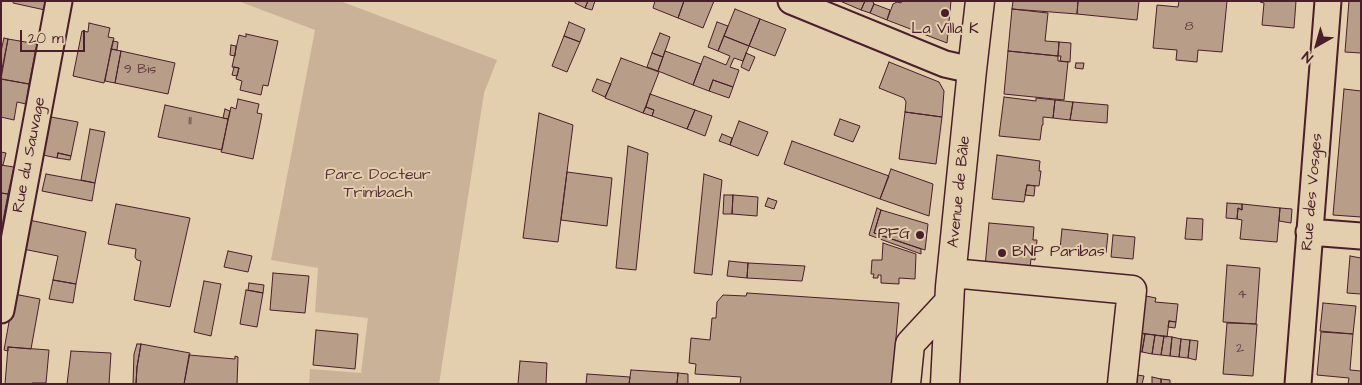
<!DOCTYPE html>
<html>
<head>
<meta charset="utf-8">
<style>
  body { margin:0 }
  #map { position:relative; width:1362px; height:385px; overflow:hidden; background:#e3cead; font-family:"Architects Daughter",sans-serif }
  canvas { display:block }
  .frame { position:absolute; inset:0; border:2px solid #4a1f2b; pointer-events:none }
  .north { position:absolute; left:1292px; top:20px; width:50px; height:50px; -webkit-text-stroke:4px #e3cead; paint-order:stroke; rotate:218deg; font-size:14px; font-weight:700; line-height:20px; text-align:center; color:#4a1f2b }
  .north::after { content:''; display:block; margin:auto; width:18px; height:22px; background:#4a1f2b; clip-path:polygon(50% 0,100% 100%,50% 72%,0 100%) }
  .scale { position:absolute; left:20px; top:30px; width:65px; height:22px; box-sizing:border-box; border:2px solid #4a1f2b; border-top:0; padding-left:6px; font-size:15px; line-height:18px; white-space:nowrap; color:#4a1f2b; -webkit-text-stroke:4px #e3cead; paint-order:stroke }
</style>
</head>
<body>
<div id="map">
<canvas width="1362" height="385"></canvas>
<div class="frame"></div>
<div class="north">N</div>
<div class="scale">20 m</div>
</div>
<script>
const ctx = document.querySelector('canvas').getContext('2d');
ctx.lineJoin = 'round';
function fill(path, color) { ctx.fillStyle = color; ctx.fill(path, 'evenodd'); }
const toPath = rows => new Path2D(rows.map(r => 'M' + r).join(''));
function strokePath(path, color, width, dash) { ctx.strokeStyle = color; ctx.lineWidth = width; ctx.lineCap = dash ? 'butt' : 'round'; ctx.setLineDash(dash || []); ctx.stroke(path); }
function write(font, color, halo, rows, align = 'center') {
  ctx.font = font + ' "Architects Daughter",sans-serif'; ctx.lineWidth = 4; ctx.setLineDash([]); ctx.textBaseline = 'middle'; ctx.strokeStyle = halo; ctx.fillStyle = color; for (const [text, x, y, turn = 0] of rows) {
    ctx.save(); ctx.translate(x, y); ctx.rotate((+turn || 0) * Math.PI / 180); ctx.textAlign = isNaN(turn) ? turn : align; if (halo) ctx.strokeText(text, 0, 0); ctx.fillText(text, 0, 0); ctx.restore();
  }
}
fill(toPath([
  [238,1,340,1,497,60,484,93,439,384,309,384,310,369,361,373,368,318,315,312,318,268,271,260,315,30]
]), '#cab298');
const building = toPath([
  [13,1,47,1,45,10,13,3,13,1],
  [575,1,588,1,585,8,575,3,575,1],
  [588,1,595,1,592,10,585,8,588,1],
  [655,1,684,1,678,18,653,8,655,1],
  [684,1,714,1,703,28,678,18,684,1],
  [840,1,865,1,861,10,840,1],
  [865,1,874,1,873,3,874,4,870,13,861,10,865,1],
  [902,1,951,1,947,43,887,20,893,4,897,2,901,3,902,1],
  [1013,1,1078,1,1077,14,1012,9,1013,1],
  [1078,1,1139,1,1137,20,1077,14,1078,1],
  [1179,1,1227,1,1222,52,1198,50,1197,62,1176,60,1177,50,1153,48,1157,5,1178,7,1179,1],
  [1260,1,1296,1,1294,28,1262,25,1264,3,1260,2,1260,1],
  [1349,1,1361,1,1361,53,1345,52,1349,1],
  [874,4,890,10,887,20,870,13,874,4],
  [735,9,760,19,749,46,724,36,735,9],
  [1012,9,1048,13,1045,41,1059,42,1058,56,1008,51,1012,9],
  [760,19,786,29,775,56,749,46,760,19],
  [569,22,585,29,580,42,564,36,569,22],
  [717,22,728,26,718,51,708,47,717,22],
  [89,23,110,28,108,37,114,38,104,83,73,76,82,31,88,32,89,23],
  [660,33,670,37,663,57,652,53,660,33],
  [246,34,278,41,268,86,263,85,261,95,240,90,242,81,236,79,239,68,232,67,239,35,246,37,246,34],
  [564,36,580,42,567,72,552,66,564,36],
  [724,36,749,46,743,61,734,58,730,67,739,70,733,87,713,80,709,91,693,85,704,56,726,65,730,56,718,51,724,36],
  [4,38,8,39,1,74,1,51,4,38],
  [8,39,37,44,29,84,1,79,8,39],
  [113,41,118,42,117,50,111,49,113,41],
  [1059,42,1071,43,1070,62,1060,61,1061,56,1058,56,1059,42],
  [231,45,236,46,235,56,230,55,231,45],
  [111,49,121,51,115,83,105,81,111,49],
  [121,51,175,63,168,94,115,83,121,51],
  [665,51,701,64,693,85,658,71,665,51],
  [1008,51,1058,56,1058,61,1068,62,1064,100,1004,94,1008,51],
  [652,53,663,57,658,71,647,67,652,53],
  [746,53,755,57,749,71,741,67,746,53],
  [621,58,659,72,643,113,605,98,621,58],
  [889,62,939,82,944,91,942,117,905,112,906,102,904,98,879,88,889,62],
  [1076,63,1084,63,1083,69,1075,68,1076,63],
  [234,67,239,68,237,76,232,75,234,67],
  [1,79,29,84,26,104,17,102,14,120,1,117,1,79],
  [597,79,611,84,605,97,592,91,597,79],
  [713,80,733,87,729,98,709,91,713,80],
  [1344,89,1361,91,1361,217,1333,215,1344,89],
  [650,94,695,110,687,129,652,116,654,110,646,107,650,94],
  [1004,97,1036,101,1036,98,1055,100,1053,118,1043,117,1043,125,1042,125,1040,140,999,136,1004,97],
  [238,99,259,104,257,113,262,114,253,159,221,152,231,107,236,109,238,99],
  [1055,100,1073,102,1070,120,1053,118,1055,100],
  [1073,102,1108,105,1107,123,1070,120,1073,102],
  [165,105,228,119,222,150,158,137,165,105],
  [646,107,654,110,652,116,643,113,646,107],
  [225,109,230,111,228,119,223,118,225,109],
  [695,110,712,116,705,136,687,129,695,110],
  [905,112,942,117,936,164,899,159,905,112],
  [539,113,573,125,558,242,523,238,539,113],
  [51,117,78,122,71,156,58,153,57,158,43,155,51,117],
  [840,119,860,126,853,142,834,135,840,119],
  [739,121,768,132,758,156,730,145,739,121],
  [90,129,105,132,95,183,81,180,90,129],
  [722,134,732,138,730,145,719,141,722,134],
  [792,141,889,176,880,199,784,164,792,141],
  [628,146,648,153,636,270,616,268,628,146],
  [1,152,6,153,3,165,1,165,1,152],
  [58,153,71,156,70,160,57,158,58,153],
  [997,155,1040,161,1039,171,1041,171,1039,186,1027,185,1024,202,992,199,997,155],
  [1,165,14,167,8,194,1,193,1,165],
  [891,169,933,184,929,216,880,199,891,169],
  [567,172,612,178,607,226,561,220,567,172],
  [46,174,95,183,92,201,42,191,46,174],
  [704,174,722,180,712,275,694,273,704,174],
  [1027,185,1035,186,1034,196,1025,195,1027,185],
  [1,193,8,194,1,231,1,193],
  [724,195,733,195,732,214,723,214,724,195],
  [733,195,758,197,757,216,732,214,733,195],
  [768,198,777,201,774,209,765,206,768,198],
  [1227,203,1242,204,1242,210,1238,208,1237,219,1226,218,1227,203],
  [116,204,190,218,170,307,134,300,141,261,137,260,135,257,136,249,108,244,116,204],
  [1242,204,1280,208,1277,242,1240,239,1242,220,1237,219,1238,208,1242,210,1242,204],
  [877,208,881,210,874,233,921,249,921,254,869,235,877,208],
  [1280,208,1292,209,1291,223,1279,221,1280,208],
  [881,210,928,224,925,250,874,233,881,210],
  [1187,218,1203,219,1202,240,1185,239,1187,218],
  [29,220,86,232,76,284,53,280,58,256,23,249,29,220],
  [989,223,1034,227,1033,240,1037,240,1035,260,1031,259,1029,276,985,267,989,223],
  [1062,229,1108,234,1106,253,1060,249,1062,229],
  [1113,235,1135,237,1133,259,1111,257,1113,235],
  [883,243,916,254,915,279,899,278,899,284,881,283,881,275,878,275,878,278,873,278,874,274,871,274,872,260,882,260,883,243],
  [228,251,252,256,248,272,224,267,228,251],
  [1350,256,1361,258,1361,294,1347,293,1350,256],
  [729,261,748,263,747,278,727,276,729,261],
  [748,263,805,266,802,281,747,278,748,263],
  [1227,265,1260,268,1256,324,1223,322,1227,265],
  [273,273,309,276,305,313,270,310,273,273],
  [53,280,76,284,73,303,49,299,53,280],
  [204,281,221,284,211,336,194,332,204,281],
  [249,283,264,285,263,293,248,290,249,283],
  [246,290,263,293,257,327,240,324,246,290],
  [747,293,899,303,892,384,740,384,741,377,695,374,696,364,689,363,691,338,710,340,712,318,716,318,717,302,723,295,746,296,747,293],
  [14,294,40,299,31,349,8,347,8,351,4,350,14,294],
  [1141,295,1156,298,1155,302,1178,304,1176,322,1169,321,1167,337,1135,332,1141,295],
  [1323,303,1356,306,1353,334,1320,331,1323,303],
  [1169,321,1176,322,1175,328,1168,327,1169,321],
  [1227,323,1257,324,1253,376,1223,374,1227,323],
  [316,330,358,334,355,369,313,365,316,330],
  [1321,332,1353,334,1350,370,1361,371,1361,384,1348,384,1349,378,1317,375,1321,332],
  [1136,333,1145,334,1142,352,1134,351,1136,333],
  [1145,334,1155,335,1152,354,1142,352,1145,334],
  [1155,335,1164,336,1161,355,1152,354,1155,335],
  [1164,336,1172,337,1170,356,1161,355,1164,336],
  [1172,337,1181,339,1179,357,1170,356,1172,337],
  [1181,339,1190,340,1188,358,1179,357,1181,339],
  [1190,340,1198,341,1196,360,1188,358,1190,340],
  [137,344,141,344,137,367,136,384,133,384,134,354,137,344],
  [141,344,190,353,184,384,136,384,137,367,141,344],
  [8,347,49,350,46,383,32,383,31,384,5,384,8,347],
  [71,351,111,353,109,384,67,384,71,351],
  [189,355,235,359,235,356,238,357,237,384,184,384,189,355],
  [520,361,547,363,546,384,518,384,520,361],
  [631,370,678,373,677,384,629,384,631,370],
  [678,373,688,374,688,384,677,384,678,373],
  [587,374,630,377,629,384,586,384,587,374],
  [1130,374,1144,376,1142,384,1129,384,1130,374],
  [1152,377,1161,379,1161,384,1152,384,1152,377],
  [1161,379,1170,380,1170,384,1161,384,1161,379]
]);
fill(building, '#b89d89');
strokePath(building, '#4a1f2b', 1);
const minor = toPath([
  [791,1,945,64,972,70],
  [1309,232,1361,236],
  [1,310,59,1],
  [1298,384,1328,1]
]);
const secondary = toPath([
  [952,273,1132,290,1122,384],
  [906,384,910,344,949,302],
  [945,384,950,287,972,70,980,1]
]);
strokePath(minor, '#4a1f2b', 29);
strokePath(secondary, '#4a1f2b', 31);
strokePath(minor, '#e3cead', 25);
strokePath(secondary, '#e3cead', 28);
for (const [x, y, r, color] of [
  [945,13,5,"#4a1f2b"],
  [920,235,5,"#4a1f2b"],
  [1002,253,5,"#4a1f2b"]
]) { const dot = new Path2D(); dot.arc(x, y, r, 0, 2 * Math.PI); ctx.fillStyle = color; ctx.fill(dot); strokePath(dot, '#e3cead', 2); }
write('14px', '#663e42', null, [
  ["8",1189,27],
  ["9 Bis",140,70],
  ["11",190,121],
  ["4",1242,295],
  ["2",1240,349]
]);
write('16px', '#4a1f2b', '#e3cead', [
  ["La Villa K",945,30],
  ["PFG",910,235,"right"],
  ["BNP Paribas",1012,253,"left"]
]);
write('16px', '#4a1f2b', '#e3cead', [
  ["Rue du Sauvage",30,155,-79],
  ["Avenue de Bâle",960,192,-84],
  ["Rue des Vosges",1313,192,-85]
]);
write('16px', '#5d353b', '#e3cead', [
  ["Parc Docteur",378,176],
  ["Trimbach",378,194]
]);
</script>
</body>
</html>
